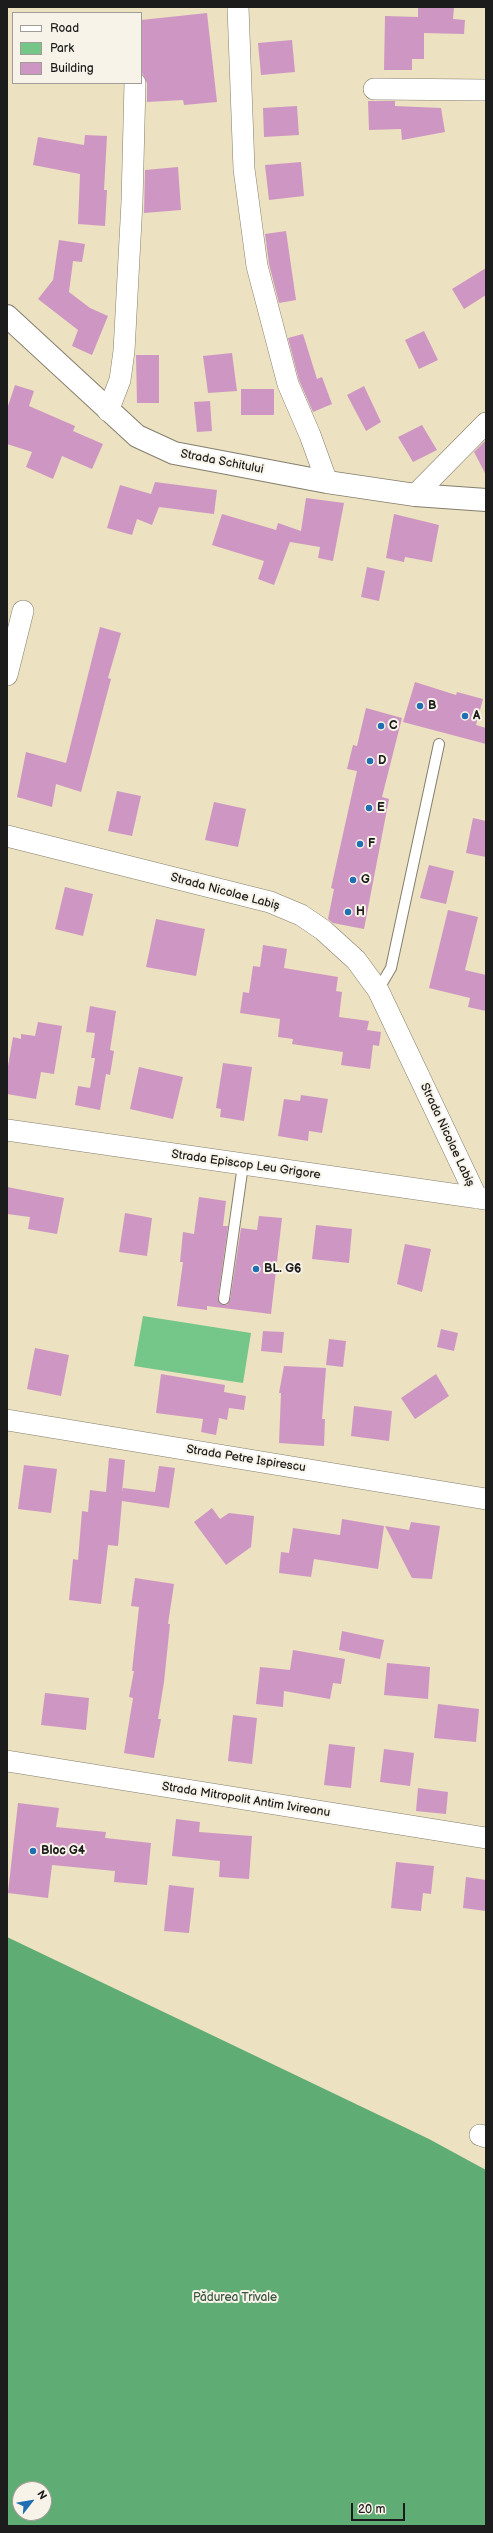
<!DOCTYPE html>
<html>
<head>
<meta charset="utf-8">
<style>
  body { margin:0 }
  #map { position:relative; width:493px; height:2533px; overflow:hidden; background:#ece1c0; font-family:"Balsamiq Sans",sans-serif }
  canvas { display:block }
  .frame { position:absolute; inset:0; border:8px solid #1c1c1c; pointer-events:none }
  .legend { position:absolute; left:12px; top:12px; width:130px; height:72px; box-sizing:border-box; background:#f7f3e8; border:1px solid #9f9d96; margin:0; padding:5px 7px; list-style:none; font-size:12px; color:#1c1c1c }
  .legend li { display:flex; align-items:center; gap:8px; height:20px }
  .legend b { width:20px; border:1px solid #9f9d96 }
  .north { position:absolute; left:12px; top:2481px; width:40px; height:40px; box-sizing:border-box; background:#f7f3e8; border:1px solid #9f9d96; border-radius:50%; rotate:59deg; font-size:11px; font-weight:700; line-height:16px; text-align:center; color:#1c1c1c }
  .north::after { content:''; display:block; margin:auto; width:14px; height:18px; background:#1f6fb2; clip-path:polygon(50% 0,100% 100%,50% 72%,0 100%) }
  .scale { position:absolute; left:351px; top:2503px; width:54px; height:18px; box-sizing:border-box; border:2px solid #1c1c1c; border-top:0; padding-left:5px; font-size:12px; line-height:14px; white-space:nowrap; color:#1c1c1c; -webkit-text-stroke:3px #f7f3e8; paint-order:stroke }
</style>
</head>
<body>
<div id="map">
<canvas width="493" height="2533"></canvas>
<div class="frame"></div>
<ul class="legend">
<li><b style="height:5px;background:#fff"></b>Road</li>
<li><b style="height:11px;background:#75c789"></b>Park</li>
<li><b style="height:11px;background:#ce97c3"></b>Building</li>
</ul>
<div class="north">N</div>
<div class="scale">20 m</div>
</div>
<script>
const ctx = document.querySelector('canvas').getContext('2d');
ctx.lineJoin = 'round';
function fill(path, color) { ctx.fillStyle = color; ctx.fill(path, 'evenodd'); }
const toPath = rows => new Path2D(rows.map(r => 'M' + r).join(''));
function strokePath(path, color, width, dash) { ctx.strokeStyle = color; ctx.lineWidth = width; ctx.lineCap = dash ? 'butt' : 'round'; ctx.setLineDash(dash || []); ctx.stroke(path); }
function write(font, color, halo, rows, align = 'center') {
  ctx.font = font + ' "Balsamiq Sans",sans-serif'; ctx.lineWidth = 4; ctx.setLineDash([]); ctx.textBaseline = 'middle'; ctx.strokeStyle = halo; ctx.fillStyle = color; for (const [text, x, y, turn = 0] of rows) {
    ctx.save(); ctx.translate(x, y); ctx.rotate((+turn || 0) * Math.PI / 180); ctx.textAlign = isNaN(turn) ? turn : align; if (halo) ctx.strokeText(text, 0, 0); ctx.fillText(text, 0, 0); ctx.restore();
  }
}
fill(toPath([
  [143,1316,251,1333,243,1383,134,1366]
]), '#75c789');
fill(toPath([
  [7,1937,429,2139,486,2170,486,2526,7,2526],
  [20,2489,44,2489,44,2513,20,2513]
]), '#60ac75');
fill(toPath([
  [418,7,454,7,453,19,465,20,464,34,424,33,424,59,412,59,412,70,384,70,385,16,418,17],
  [207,13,217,102,184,105,183,100,147,102,147,83,142,73,141,64,141,20],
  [292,40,295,72,261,75,258,43],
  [368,101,395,101,395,106,441,108,445,132,402,140,401,129,369,130],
  [297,106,299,135,264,137,263,108],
  [85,135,107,136,104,190,107,190,105,226,78,224,80,174,33,165,38,137,84,145],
  [301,162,304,196,269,200,265,165],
  [178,167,181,210,144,213,145,170],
  [286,231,296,300,279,303,269,264,265,234],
  [59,240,85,244,82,262,73,261,69,292,90,308,108,316,92,355,72,346,78,330,38,299,53,280],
  [486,268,486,295,464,309,452,289],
  [424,331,438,360,419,369,405,340],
  [303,334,317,379,322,377,332,404,313,412,299,380,288,338],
  [232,353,237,391,208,393,203,356],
  [136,355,159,355,159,403,137,403],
  [15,385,34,391,29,406,75,426,73,431,103,444,92,469,62,456,53,479,26,467,32,452,7,444,7,409],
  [364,386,381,422,366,431,347,395],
  [241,389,274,389,274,415,241,415],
  [210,401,212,431,197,432,194,402],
  [422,425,437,450,413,462,398,437],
  [486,440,486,475,474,452],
  [155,482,217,490,214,514,159,507,152,525,137,519,132,535,107,528,120,485,151,494],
  [306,498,344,503,333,561,318,558,320,547,290,542,274,585,258,579,264,561,212,545,222,514,276,530,278,523,301,531],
  [394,514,439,525,432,562,405,557,404,562,386,558],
  [367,567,385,571,379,601,361,597],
  [100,627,121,633,108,678,111,679,81,792,56,784,52,807,17,797,26,752,66,763],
  [415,682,456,695,457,692,483,699,476,725,486,728,486,744,403,722],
  [366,708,402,718,382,797,389,799,364,929,333,923,328,919,334,889,331,888,357,771,347,769,353,745,357,746],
  [117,791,141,796,132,836,108,831],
  [214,802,246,809,238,847,205,840],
  [473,818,486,821,486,857,466,853],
  [429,865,454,871,446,904,420,898],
  [65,887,93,894,83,936,55,929],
  [448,910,478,917,465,970,486,975,486,1011,468,1007,470,998,429,988],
  [156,919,205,929,196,976,146,967],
  [263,945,287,949,284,968,338,977,336,991,342,992,339,1017,369,1021,367,1030,381,1032,379,1046,373,1045,370,1069,341,1065,343,1052,292,1044,293,1039,278,1037,280,1019,240,1013,243,992,249,993,253,966,260,967],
  [90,1006,116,1011,110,1050,114,1051,110,1075,106,1074,100,1110,75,1105,78,1086,90,1088,95,1058,91,1058,95,1033,86,1032],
  [38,1022,62,1026,54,1074,41,1072,36,1099,7,1094,7,1072,13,1037,21,1039,21,1034,35,1036],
  [223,1063,252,1067,244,1121,220,1117,221,1109,216,1108],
  [139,1067,183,1077,173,1119,130,1109],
  [301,1095,328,1099,322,1133,309,1131,308,1141,278,1136,284,1099,300,1101],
  [7,1187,64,1198,57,1234,28,1229,30,1217,7,1214],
  [199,1197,226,1201,223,1226,228,1226,218,1298,223,1305,227,1305,230,1300,241,1228,257,1230,259,1216,282,1218,271,1314,207,1306,207,1310,177,1306,183,1262,180,1262,183,1232,194,1234],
  [125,1213,152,1218,147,1256,119,1252],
  [316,1225,352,1229,349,1263,312,1259],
  [405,1244,431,1249,422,1292,397,1284],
  [441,1329,458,1333,454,1351,437,1347],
  [263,1331,284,1332,282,1353,261,1351],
  [329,1339,346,1341,343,1367,326,1365],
  [35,1348,69,1355,61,1396,27,1389],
  [284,1366,326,1368,322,1419,325,1419,324,1446,279,1443,281,1393,279,1393],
  [161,1374,225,1385,224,1392,246,1396,244,1410,229,1408,227,1420,219,1418,216,1435,201,1432,203,1419,156,1413],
  [436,1374,449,1396,415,1419,401,1398],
  [354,1406,392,1411,389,1441,351,1436],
  [109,1458,125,1460,122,1492,123,1488,155,1492,159,1466,175,1468,169,1508,122,1501,118,1546,108,1545,101,1604,69,1600,73,1559,78,1560,82,1511,88,1512,90,1490,106,1492],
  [24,1465,57,1469,51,1513,18,1509],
  [212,1508,220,1519,229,1513,254,1516,251,1547,226,1565,194,1522],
  [342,1519,384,1526,378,1569,314,1559,311,1577,279,1573,281,1552,289,1553,293,1528,340,1535],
  [411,1522,440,1526,432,1579,412,1578,385,1526,409,1530],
  [135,1578,174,1584,168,1624,170,1624,164,1682,158,1719,161,1719,154,1758,124,1753,133,1698,129,1697,134,1671,132,1671,139,1607,131,1606],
  [342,1631,384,1640,380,1659,339,1650],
  [293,1650,345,1659,341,1684,333,1683,330,1699,284,1691,283,1707,256,1704,260,1667,290,1670],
  [387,1663,430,1667,428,1699,384,1695],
  [45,1693,89,1698,86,1730,41,1725],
  [438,1704,479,1709,476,1742,434,1738],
  [233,1715,257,1718,252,1764,228,1761],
  [329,1744,355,1747,351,1788,324,1785],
  [384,1749,414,1753,410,1786,380,1782],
  [418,1788,448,1792,446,1814,416,1811],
  [18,1803,59,1808,56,1827,106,1832,105,1838,151,1843,147,1885,114,1882,115,1871,52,1865,48,1898,8,1893],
  [176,1819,200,1822,199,1832,252,1836,249,1879,219,1877,220,1861,172,1856],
  [396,1862,434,1866,431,1894,423,1893,421,1911,391,1908],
  [466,1877,486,1880,486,1911,463,1908],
  [169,1885,194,1888,189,1933,164,1931]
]), '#ce97c3');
const lane = toPath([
  [378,990,391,968,439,744],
  [224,1299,243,1165]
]);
const street = toPath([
  [238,7,244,169,257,266,288,384,310,435,327,482],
  [374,89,486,90],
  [108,411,120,380,124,351,132,202,135,83],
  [415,495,486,423],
  [7,675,23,611],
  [7,836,270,902,301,915,323,930,356,960,378,990,477,1198],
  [7,1130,486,1199],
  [7,1420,486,1499],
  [7,1761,486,1838],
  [480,2135,486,2137]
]);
const secondary = toPath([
  [7,316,137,436,174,453,327,482,415,495,486,500]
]);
strokePath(lane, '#847e6e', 12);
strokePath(street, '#847e6e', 22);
strokePath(secondary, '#847e6e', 24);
strokePath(lane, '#fff', 10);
strokePath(street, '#fff', 21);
strokePath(secondary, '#fff', 22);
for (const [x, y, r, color] of [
  [420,706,4,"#1f6fb2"],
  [465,716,4,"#1f6fb2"],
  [381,726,4,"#1f6fb2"],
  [370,761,4,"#1f6fb2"],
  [369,808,4,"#1f6fb2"],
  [360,844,4,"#1f6fb2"],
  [353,880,4,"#1f6fb2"],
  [348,912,4,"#1f6fb2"],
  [256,1269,4,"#1f6fb2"],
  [33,1851,4,"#1f6fb2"]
]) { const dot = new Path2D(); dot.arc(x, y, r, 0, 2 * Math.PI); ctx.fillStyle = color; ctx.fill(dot); strokePath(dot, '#f7f3e8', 1.5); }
write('12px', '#1c1c1c', '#f7f3e8', [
  ["Strada Schitului",222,462,11],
  ["Strada Nicolae Labiș",225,892,15],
  ["Strada Nicolae Labiș",447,1135,65],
  ["Strada Episcop Leu Grigore",246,1165,8],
  ["Strada Petre Ispirescu",246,1459,9],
  ["Strada Mitropolit Antim Ivireanu",246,1800,9]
]);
write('bold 12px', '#1c1c1c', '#f7f3e8', [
  ["B",428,706],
  ["A",473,716],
  ["C",389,726],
  ["D",378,761],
  ["E",377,808],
  ["F",368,844],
  ["G",361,880],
  ["H",356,912],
  ["BL. G6",264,1269],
  ["Bloc G4",41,1851]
], 'left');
write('12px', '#3b5842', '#f7f3e8', [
  ["Pădurea Trivale",235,2298]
]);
</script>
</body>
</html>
